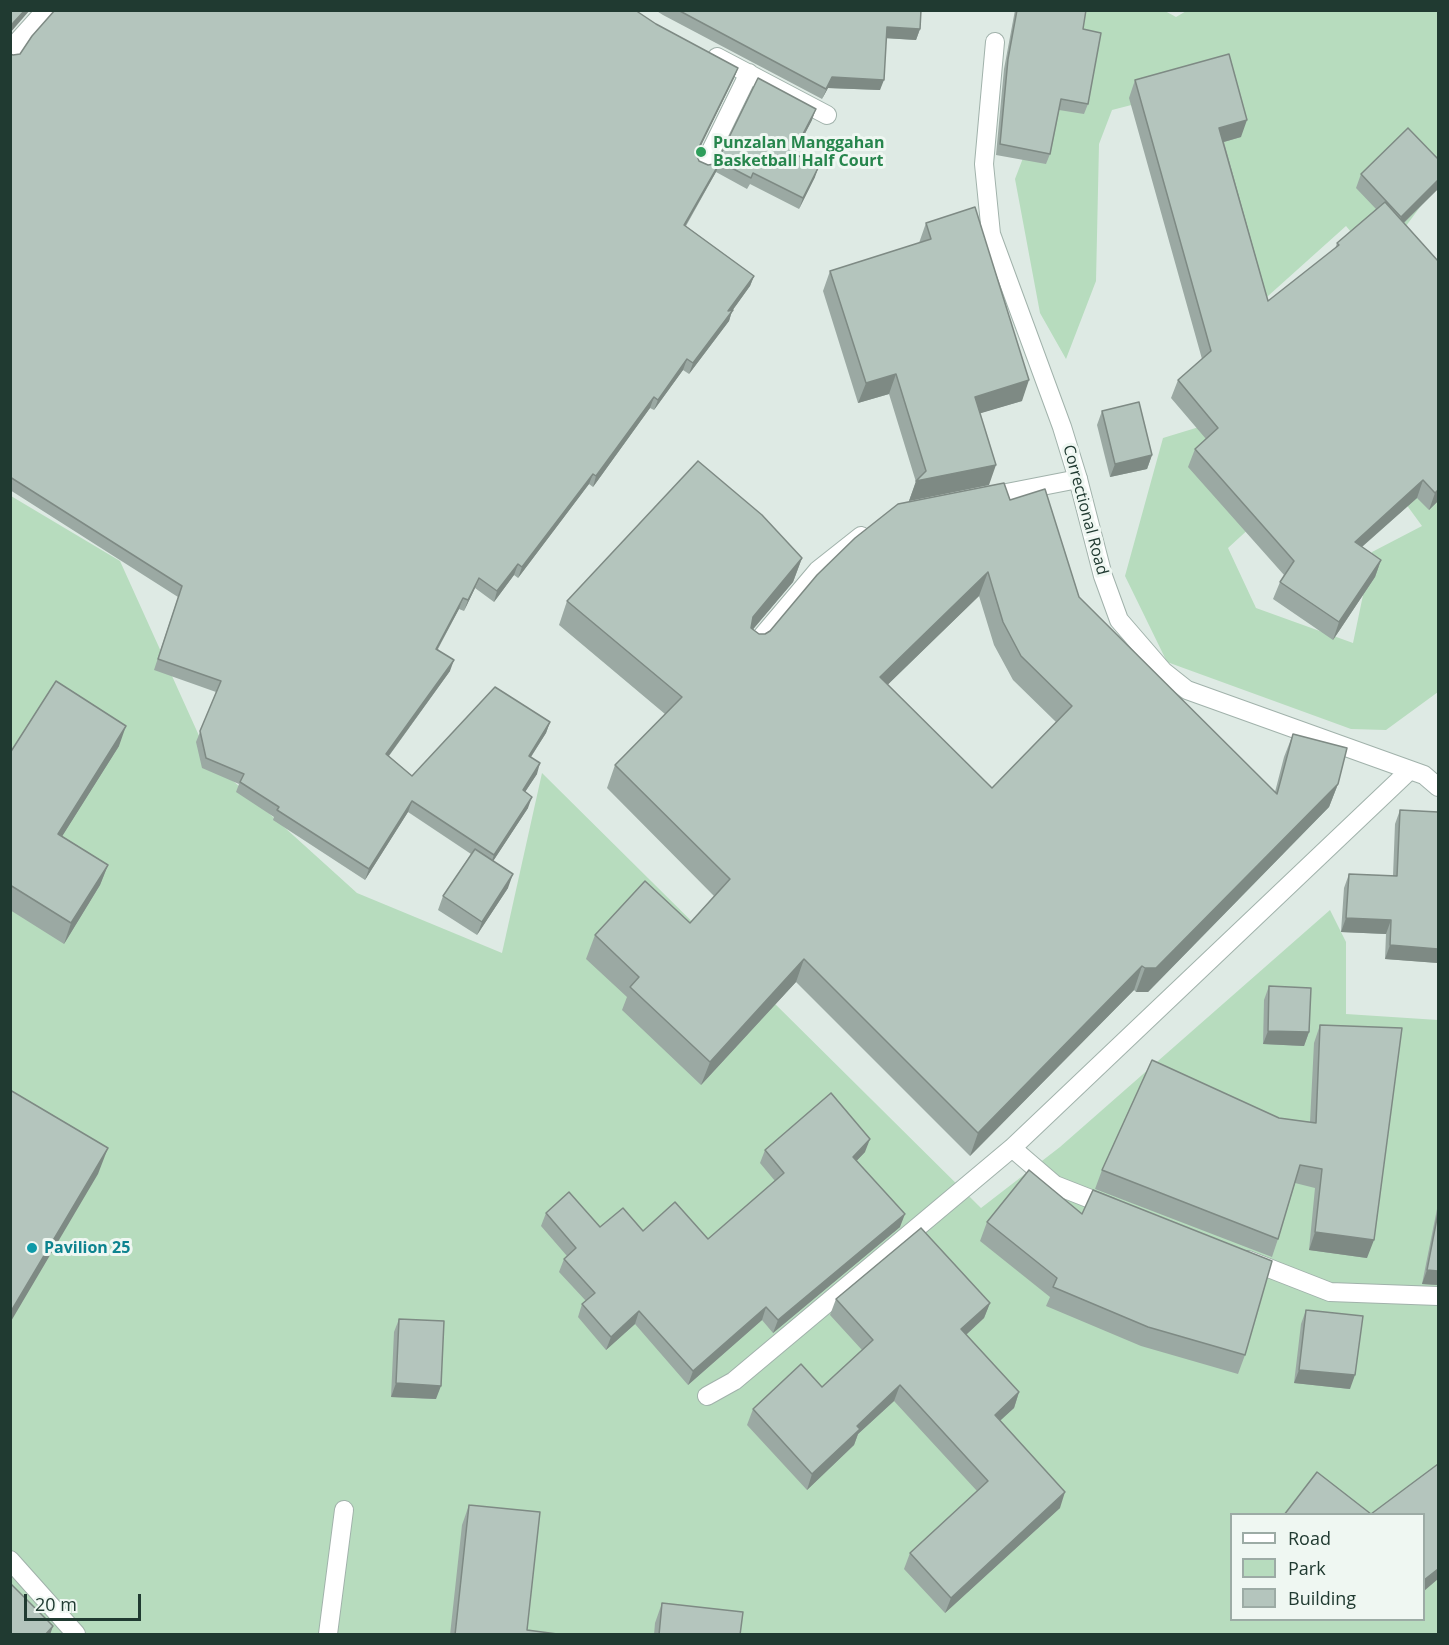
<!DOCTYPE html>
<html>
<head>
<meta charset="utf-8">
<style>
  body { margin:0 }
  #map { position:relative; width:1449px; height:1645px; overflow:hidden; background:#deeae4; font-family:"Open Sans",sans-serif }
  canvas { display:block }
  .frame { position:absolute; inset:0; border:12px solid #203a31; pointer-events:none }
  .legend { position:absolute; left:1230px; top:1513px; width:195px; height:108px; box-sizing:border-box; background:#eff7f2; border:2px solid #9caba5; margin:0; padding:8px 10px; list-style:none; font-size:18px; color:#203a31 }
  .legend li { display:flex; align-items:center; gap:12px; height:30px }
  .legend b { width:30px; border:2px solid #9caba5 }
  .scale { position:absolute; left:24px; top:1594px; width:117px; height:27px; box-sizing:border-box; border:3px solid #203a31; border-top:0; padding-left:8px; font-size:18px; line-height:21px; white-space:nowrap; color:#203a31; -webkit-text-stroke:4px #eff7f2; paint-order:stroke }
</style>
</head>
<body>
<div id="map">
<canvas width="1449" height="1645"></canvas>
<div class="frame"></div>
<ul class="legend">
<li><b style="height:8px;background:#fff"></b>Road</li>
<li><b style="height:16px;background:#b7dcbe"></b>Park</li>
<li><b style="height:16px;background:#b4c5bd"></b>Building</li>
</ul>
<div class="scale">20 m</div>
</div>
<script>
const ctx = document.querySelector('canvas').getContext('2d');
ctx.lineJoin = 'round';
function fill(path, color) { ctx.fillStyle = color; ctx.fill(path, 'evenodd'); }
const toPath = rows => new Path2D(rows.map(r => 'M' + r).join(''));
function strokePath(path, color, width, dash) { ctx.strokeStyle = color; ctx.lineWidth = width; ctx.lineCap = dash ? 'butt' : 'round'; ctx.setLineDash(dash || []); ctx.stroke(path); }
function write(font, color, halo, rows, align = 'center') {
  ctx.font = font + ' "Open Sans",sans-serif'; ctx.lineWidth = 6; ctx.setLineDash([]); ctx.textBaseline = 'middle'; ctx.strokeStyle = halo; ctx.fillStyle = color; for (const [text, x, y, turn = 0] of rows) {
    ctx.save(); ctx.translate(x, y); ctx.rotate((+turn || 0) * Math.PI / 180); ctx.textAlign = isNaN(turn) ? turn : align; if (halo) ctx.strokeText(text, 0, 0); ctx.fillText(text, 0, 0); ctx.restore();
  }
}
fill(toPath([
  [1188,10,1438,11,1438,191,1434,188,1378,264,1346,226,1258,305,1229,162,1209,85,1112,110,1099,144,1096,281,1066,359,1040,313,1015,179,1079,11,1165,11,1176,17],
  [1222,420,1277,503,1228,548,1256,608,1353,643,1372,552,1422,526,1379,467,1438,449,1438,692,1386,730,1351,729,1167,662,1125,576,1163,438],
  [11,496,120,561,210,760,357,893,502,953,542,773,981,1208,1060,1147,1330,910,1346,942,1346,1014,1438,1020,1438,1634,11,1634],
  [1232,1514,1424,1514,1424,1620,1232,1620]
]), '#b7dcbe');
const lane = toPath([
  [986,497,1078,479],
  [753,647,818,570,861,536],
  [328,1634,344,1510]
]);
const street = toPath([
  [995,42,984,164,991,234,1062,427,1078,479,1103,576,1119,620,1163,671,1187,690,1424,775,1438,787],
  [10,55,19,40,46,10],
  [717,57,827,115],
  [704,165,749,73],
  [1012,1148,1055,1185,1111,1207],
  [1248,1260,1330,1292,1438,1296],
  [707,1396,734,1381,1012,1148,1410,770],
  [10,1560,76,1634]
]);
strokePath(lane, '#a1b2ab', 20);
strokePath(street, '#a1b2ab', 20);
strokePath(lane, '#fff', 18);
strokePath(street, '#fff', 18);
fill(toPath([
  [655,10,921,10,920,29,916,40,886,38,880,90,828,88,822,99,663,15],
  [1015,10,1086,10,1083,29,1088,104,1084,114,1059,110,1050,154,1046,164,996,155,1004,69],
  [656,24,738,68,734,78,697,153,697,156,699,161,708,165,714,164,812,120,795,153,815,177,799,209,750,184,747,189,716,172,686,226,754,276,750,286,732,311,729,321,689,374,683,370,654,410,650,408,593,487,589,484,518,578,514,575,494,602,475,588,464,611,459,609,438,649,450,671,389,756,412,776,550,722,546,733,531,757,537,774,525,792,528,808,493,861,508,888,477,935,438,910,443,896,471,854,408,812,365,880,273,820,274,817,236,792,239,784,202,768,196,742,216,692,154,670,178,597,10,490,10,54,13,55],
  [1135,80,1241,137,1224,142,1268,301,1335,249,1337,243,1376,209,1356,188,1361,174,1438,159,1438,189,1404,223,1438,261,1438,501,1429,510,1417,498,1362,547,1381,560,1375,577,1333,640,1273,599,1280,582,1284,575,1188,467,1195,449,1206,439,1171,398,1178,380,1202,359,1129,98],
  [926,223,1022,401,980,413,989,485,909,501,916,482,889,394,858,403,823,291,830,271,919,243],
  [1102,411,1152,455,1147,469,1110,477,1097,425],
  [1010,500,1079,597,1275,792,1284,757,1293,734,1338,784,1329,807,1148,992,1136,992,1134,990,970,1156,796,982,701,1085,622,1010,627,997,586,959,595,935,690,923,714,896,607,788,615,765,665,714,559,625,567,601,802,558,793,582,753,629,759,634,765,634],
  [979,596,994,645,1013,680,1056,722,992,788,887,685],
  [119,746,62,836,108,865,100,885,64,944,10,910,10,753],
  [1400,810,1438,812,1438,963,1385,959,1386,934,1341,932,1344,888,1349,874,1393,876,1395,824],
  [1269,986,1309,1032,1304,1046,1263,1044,1264,1000],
  [1320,1025,1367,1258,1309,1250,1315,1188,1295,1183,1278,1239,1272,1257,1095,1189,1102,1170,1279,1118,1310,1122,1314,1043],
  [765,1150,865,1152,856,1161,900,1227,773,1333,762,1320,688,1385,635,1324,606,1350,578,1317,582,1304,586,1301,559,1272,564,1259,567,1256,541,1226,546,1213,600,1227,643,1231,708,1239,775,1181,760,1163],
  [1438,1155,1438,1285,1422,1284,1437,1209],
  [987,1222,1245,1355,1238,1374,1141,1346,1046,1306,1050,1297,980,1241],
  [836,1299,990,1303,984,1318,966,1335,1019,1392,1014,1408,1000,1420,1060,1508,945,1613,904,1569,910,1553,977,1491,894,1401,858,1434,854,1445,807,1490,747,1425,753,1409,822,1387,862,1350,830,1315],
  [1306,1310,1350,1389,1294,1383,1301,1324],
  [399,1319,436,1399,391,1397,394,1332],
  [469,1505,527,1630,565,1635,450,1635,462,1525],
  [662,1603,740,1635,654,1635,655,1623]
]), '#9ba9a3');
fill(toPath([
  [25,10,30,10,10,33,10,29,13,23],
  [887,27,920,29,916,40,883,38],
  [738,68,734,78,694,160,698,149],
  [832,77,884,80,880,90,828,88,822,99],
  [816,109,812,120,789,164,793,153],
  [1247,120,1241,137,1213,145,1219,128],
  [720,162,716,172,680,235,684,225],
  [819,166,815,177,799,209,803,198],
  [1438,180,1438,189,1396,230,1401,217],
  [754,276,750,286,732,311,729,321,689,374,693,363,728,311],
  [687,359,683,370,654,410,658,400],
  [896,374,889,394,858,403,866,383],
  [1029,380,1022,401,968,417,975,397],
  [654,397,650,408,593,487,596,476],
  [1152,455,1147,469,1110,477,1115,464],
  [996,465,989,485,909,501,916,481],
  [593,474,589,484,518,578,522,567],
  [1423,480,1417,498,1348,559,1355,542],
  [1438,490,1438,501,1429,510,1435,493],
  [802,558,793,582,744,640,753,617],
  [1381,560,1375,577,1333,640,1339,622],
  [518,564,514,575,494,602,497,591],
  [988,572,979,596,871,701,880,677],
  [479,578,475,588,464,611,468,600],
  [463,598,459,609,432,659,436,649],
  [454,660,450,671,382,765,386,754],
  [550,722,546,733,525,766,529,756],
  [126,726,119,746,51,854,58,834],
  [540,763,537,774,519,801,523,790],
  [1338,784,1329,807,1148,992,1136,992,1145,968],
  [532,797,528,808,490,866,494,855],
  [412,801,408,812,365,880,369,869],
  [108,865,100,885,64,944,71,923],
  [513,874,508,888,477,935,482,922],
  [1346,918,1391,920,1386,934,1341,932],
  [1390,945,1438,949,1438,963,1385,959],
  [804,959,796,982,701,1085,710,1062],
  [1142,966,1134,990,970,1156,978,1133],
  [1268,1031,1309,1032,1304,1046,1263,1044],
  [870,1139,865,1152,848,1170,853,1157],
  [108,1148,98,1174,10,1323,10,1313],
  [905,1214,900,1227,773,1333,778,1320],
  [1315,1232,1374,1240,1367,1258,1309,1250],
  [1427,1270,1438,1271,1438,1285,1422,1284],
  [990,1303,984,1318,955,1345,961,1329],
  [766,1307,762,1320,688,1385,693,1371],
  [639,1311,635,1324,606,1350,611,1337],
  [1299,1370,1355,1375,1350,1389,1294,1383],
  [396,1383,441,1386,436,1399,391,1397],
  [900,1385,894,1401,858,1434,854,1445,807,1490,812,1474,857,1426],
  [1019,1392,1014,1408,989,1431,995,1415],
  [1065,1492,1060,1508,945,1613,951,1598],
  [1438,1569,1438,1579,1424,1591,1424,1580],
  [53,1626,50,1635,45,1635]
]), '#7e8a84');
const building = toPath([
  [10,10,25,10,13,23,10,29,10,10],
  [55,10,635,10,656,24,738,68,698,149,697,156,699,161,708,165,714,164,718,160,758,78,816,109,793,153,819,166,803,198,753,173,751,178,720,162,684,225,754,276,728,311,733,310,693,363,687,359,658,400,654,397,596,476,593,474,522,567,518,564,497,591,479,578,468,600,463,598,436,649,454,660,386,754,412,776,495,687,550,722,529,756,540,763,523,790,532,797,494,855,412,801,369,869,277,810,279,807,240,782,244,774,206,758,200,731,221,681,158,659,182,586,10,477,10,54,13,55,20,54,32,36,55,10],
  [678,10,921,10,920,29,887,27,884,80,832,77,826,89,678,10],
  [1017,10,1086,10,1083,29,1101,33,1088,104,1061,99,1050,154,1000,144,1008,59,1017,10],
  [1229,54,1247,120,1219,128,1268,301,1339,245,1337,243,1385,202,1438,261,1438,490,1435,493,1423,480,1355,542,1381,560,1339,622,1280,582,1294,561,1195,449,1218,428,1178,380,1211,351,1135,80,1229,54],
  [1408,128,1438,159,1438,180,1401,217,1361,174,1408,128],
  [975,207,1029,380,975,397,996,465,916,481,926,471,896,374,866,383,830,271,931,239,926,223,975,207],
  [1139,402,1152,455,1115,464,1102,411,1139,402],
  [698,461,762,515,802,558,753,617,751,628,759,634,765,634,770,631,817,575,855,538,898,504,1004,483,1010,500,1045,489,1079,597,1277,794,1293,734,1347,748,1338,784,1156,968,1145,968,1142,966,978,1133,804,959,710,1062,630,987,639,977,595,935,645,881,690,923,730,879,615,765,682,697,567,601,698,461],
  [988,572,1003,622,1021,656,1072,706,992,788,880,677,988,572],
  [56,681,126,726,58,834,108,865,71,923,10,885,10,753,56,681],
  [1400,810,1438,812,1438,949,1390,945,1391,920,1346,918,1349,874,1397,876,1400,810],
  [475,849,513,874,482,922,443,896,475,849],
  [1269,986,1311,988,1309,1032,1268,1031,1269,986],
  [1320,1025,1402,1028,1374,1240,1315,1232,1322,1169,1300,1165,1278,1239,1102,1170,1152,1060,1279,1118,1316,1123,1320,1025],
  [10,1090,108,1148,10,1313,10,1090],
  [831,1093,870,1139,853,1157,905,1214,778,1320,766,1307,693,1371,639,1311,611,1337,582,1304,595,1293,564,1259,576,1248,546,1213,569,1192,600,1227,623,1208,643,1231,675,1202,708,1239,784,1173,765,1150,831,1093],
  [1029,1170,1082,1214,1093,1190,1272,1261,1245,1355,1148,1327,1053,1287,1057,1278,987,1222,1029,1170],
  [1438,1213,1438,1271,1427,1270,1438,1213],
  [921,1228,990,1303,961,1329,1019,1392,995,1415,1065,1492,951,1598,910,1553,988,1481,900,1385,857,1426,860,1429,812,1474,753,1409,801,1364,822,1387,873,1340,836,1299,921,1228],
  [1306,1310,1363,1316,1355,1375,1299,1370,1306,1310],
  [399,1319,444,1321,441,1386,396,1383,399,1319],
  [1438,1464,1438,1569,1424,1580,1424,1515,1284,1515,1317,1472,1371,1514,1438,1464],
  [469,1505,540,1512,527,1630,565,1635,455,1635,469,1505],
  [10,1583,53,1626,45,1635,10,1635,10,1583],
  [662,1603,743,1612,740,1635,659,1635,662,1603]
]);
fill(building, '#b4c5bd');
strokePath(building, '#7e8a84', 1.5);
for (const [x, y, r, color] of [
  [701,152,6,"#2e9e5b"],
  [32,1248,6,"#0f9aa8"]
]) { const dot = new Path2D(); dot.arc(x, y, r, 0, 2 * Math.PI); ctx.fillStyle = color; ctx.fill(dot); strokePath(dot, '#eff7f2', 2); }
write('bold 16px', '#27864d', '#eff7f2', [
  ["Punzalan Manggahan",713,143],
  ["Basketball Half Court",713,161]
], 'left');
write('16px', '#203a31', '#eff7f2', [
  ["Correctional Road",1085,510,75]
]);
write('bold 16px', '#0d838f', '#eff7f2', [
  ["Pavilion 25",44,1248]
], 'left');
</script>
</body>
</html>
